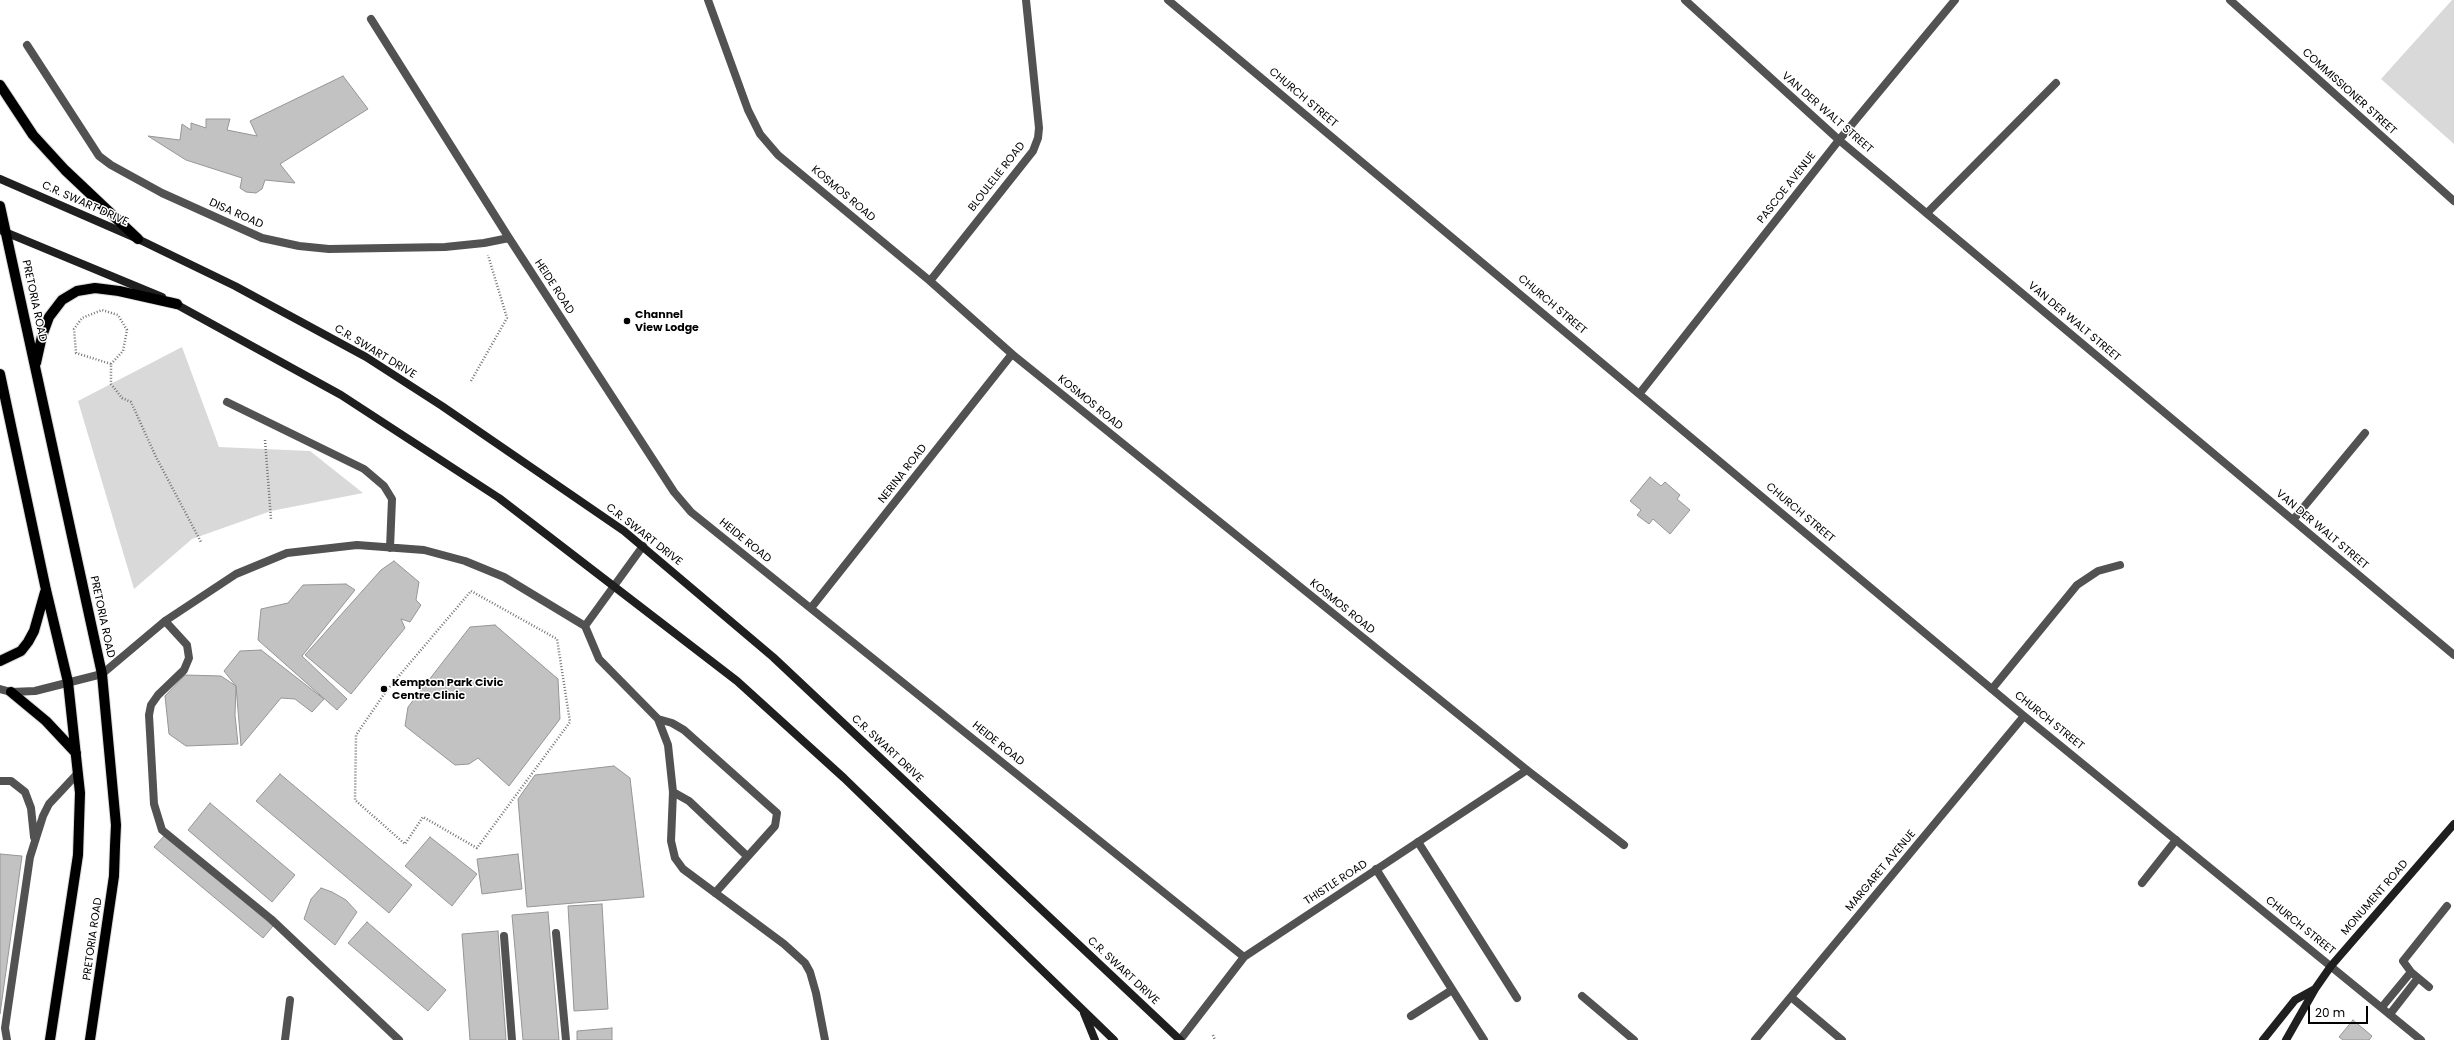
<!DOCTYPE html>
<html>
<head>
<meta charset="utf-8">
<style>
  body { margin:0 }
  #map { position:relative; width:2454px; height:1040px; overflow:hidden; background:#fff; font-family:Poppins,sans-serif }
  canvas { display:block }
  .scale { position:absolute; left:2308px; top:1006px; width:60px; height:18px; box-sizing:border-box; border:2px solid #000; border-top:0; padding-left:5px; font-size:12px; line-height:14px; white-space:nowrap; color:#000; -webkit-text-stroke:3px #fff; paint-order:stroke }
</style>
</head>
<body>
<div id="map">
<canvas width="2454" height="1040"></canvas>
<div class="scale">20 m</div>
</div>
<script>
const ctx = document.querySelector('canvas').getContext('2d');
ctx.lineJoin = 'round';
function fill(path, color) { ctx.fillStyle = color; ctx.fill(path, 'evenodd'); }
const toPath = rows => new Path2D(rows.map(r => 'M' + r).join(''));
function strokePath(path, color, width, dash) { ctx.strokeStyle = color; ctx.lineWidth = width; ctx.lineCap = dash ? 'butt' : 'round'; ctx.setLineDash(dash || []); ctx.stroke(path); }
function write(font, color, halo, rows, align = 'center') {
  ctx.font = font + ' Poppins,sans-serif'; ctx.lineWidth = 3; ctx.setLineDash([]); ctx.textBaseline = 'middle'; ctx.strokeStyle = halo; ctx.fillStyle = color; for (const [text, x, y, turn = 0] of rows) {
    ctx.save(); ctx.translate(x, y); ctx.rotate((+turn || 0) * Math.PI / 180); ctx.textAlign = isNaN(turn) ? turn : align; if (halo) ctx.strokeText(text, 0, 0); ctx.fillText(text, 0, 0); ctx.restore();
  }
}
fill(toPath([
  [2452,0,2454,0,2454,144,2381,79],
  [182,347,219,447,310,451,363,493,271,511,192,539,134,589,78,401]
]), '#d9d9d9');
const building = toPath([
  [343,76,368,109,280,164,295,183,265,180,262,189,256,193,246,192,240,188,242,178,186,160,148,136,180,140,182,124,191,130,191,123,206,128,206,119,230,119,227,130,257,136,250,121,343,76],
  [1650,477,1661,486,1665,482,1680,495,1677,499,1690,510,1670,534,1653,519,1649,524,1637,515,1641,510,1630,501,1650,477],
  [394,561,419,582,416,600,421,605,410,622,401,619,405,628,351,694,305,655,381,570,394,561],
  [346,584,355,590,302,656,347,699,337,710,258,640,261,609,288,603,303,585,346,584],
  [495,625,558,679,560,719,509,786,478,758,469,764,455,765,405,726,408,707,470,627,495,625],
  [261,650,324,699,312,712,295,699,281,698,241,746,236,686,224,671,240,651,261,650],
  [185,675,221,676,236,686,235,715,238,744,186,746,169,734,165,696,185,675],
  [614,766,630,778,644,897,527,907,518,799,535,775,614,766],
  [280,774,412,885,389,913,256,801,280,774],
  [210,803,295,875,272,902,188,830,210,803],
  [165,835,273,926,263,938,154,847,165,835],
  [430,837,477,874,452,906,405,866,430,837],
  [0,854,22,856,0,1014,0,854],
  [518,854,522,889,482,894,477,859,518,854],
  [321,888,332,892,346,900,357,912,335,945,304,919,311,899,321,888],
  [602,904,608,1009,574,1011,568,906,602,904],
  [548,912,559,1040,523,1040,512,915,548,912],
  [367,922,446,990,428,1011,348,943,367,922],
  [498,931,506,1040,470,1040,462,934,498,931],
  [2353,1020,2372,1036,2369,1040,2343,1040,2339,1037,2353,1020],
  [612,1028,612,1040,577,1040,577,1031,612,1028]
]);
fill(building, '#c2c2c2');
strokePath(building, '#969696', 1);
const primary = toPath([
  [0,85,33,135,65,170,138,239],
  [0,206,102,674,116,825,115,846,114,876,90,1040],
  [36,363,42,336,49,317,62,300,77,291,95,288,119,291,177,304],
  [0,374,46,590,68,682,80,793,78,855,50,1040],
  [0,661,21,651,28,642,34,631,45,592],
  [11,692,46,721,76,753]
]);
strokePath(primary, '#dbdbdb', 12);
strokePath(toPath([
  [111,364,123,351,127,330,118,315,102,310,82,318,74,329,76,353,111,364,111,384,122,398,131,402,156,457,201,542],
  [471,381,507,318,488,255],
  [265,440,271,519],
  [471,591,557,639,570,722,477,848,423,817,405,844,355,800,356,735,387,690,471,591],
  [1213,1035,1215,1040]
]), '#747474', 2.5, [1, 2]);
strokePath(toPath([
  [1927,213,2056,83],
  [227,402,364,469,384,486,392,499,390,548],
  [2293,520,2365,433],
  [165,621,187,645,189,658,184,670,158,695,151,705,149,715,154,804,162,830,271,919,399,1040],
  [585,626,643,546],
  [0,689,11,692,35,691,102,674,165,621,236,574,287,553,357,545,424,550,465,561,504,577,585,626,599,659,658,719,668,745,673,792,671,841,675,858,683,869,784,944,805,963,810,972,816,993,825,1040],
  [1992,689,2077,585,2098,571,2120,565],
  [658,719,672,723,684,730,777,813,775,826,715,893],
  [0,781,11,781,25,792,31,808,34,837],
  [673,792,689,801,747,856],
  [1418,842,1517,998],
  [1376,869,1484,1040],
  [2142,883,2176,840],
  [556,933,566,1040],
  [504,936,512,1040],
  [2429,987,2411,972,2403,961,2447,906],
  [1582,996,1634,1040],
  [2382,1007,2411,972],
  [2390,1014,2418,978],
  [1411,1016,1452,990],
  [7,1040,5,1028,30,857,43,816,49,804,78,773]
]), '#525252', 8);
strokePath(toPath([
  [708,0,748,110,760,134,778,155,930,281,1012,354,1527,770,1624,845],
  [1168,0,2024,716,2421,1040],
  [1685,0,1839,140,2454,655],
  [2230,0,2454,201],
  [371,19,509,238,674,492,691,512,1244,957],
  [27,45,99,156,111,165,162,193,262,238,299,246,329,249,445,247,484,243,509,238],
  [930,281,1033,151,1038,138,1039,128,1026,0],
  [1640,393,1839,140,1955,0],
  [811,608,1012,354],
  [1791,997,1842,1040],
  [285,1040,290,1000],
  [1180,1040,1244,957,1527,770],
  [1755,1040,2024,716]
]), '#525252', 8);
strokePath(toPath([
  [0,179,138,239,235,286,366,357,442,406,624,531,773,657,1180,1040],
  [0,230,162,297],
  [172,302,341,395,499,498,737,681,844,778,1114,1040],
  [1084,1013,1095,1040],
  [2263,1040,2295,1000,2315,989],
  [2286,1040,2315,989,2331,966,2454,824]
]), '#1f1f1f', 8);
strokePath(primary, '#000', 10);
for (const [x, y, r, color] of [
  [627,321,4,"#000"],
  [384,689,4,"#000"]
]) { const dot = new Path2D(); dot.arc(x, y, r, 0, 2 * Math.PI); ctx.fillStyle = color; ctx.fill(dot); strokePath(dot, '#fff', 1.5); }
write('11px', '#000', '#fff', [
  ["COMMISSIONER STREET",2349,92,42],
  ["CHURCH STREET",1303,98,40],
  ["VAN DER WALT STREET",1827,113,41],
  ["BLOULELIE ROAD",997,177,-52],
  ["PASCOE AVENUE",1787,188,-52],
  ["KOSMOS ROAD",843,194,40],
  ["C.R. SWART DRIVE",85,204,24],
  ["DISA ROAD",236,214,24],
  ["HEIDE ROAD",554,287,57],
  ["PRETORIA ROAD",34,301,78],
  ["CHURCH STREET",1552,305,40],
  ["VAN DER WALT STREET",2074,322,40],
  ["C.R. SWART DRIVE",375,352,31],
  ["KOSMOS ROAD",1090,403,39],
  ["NERINA ROAD",903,474,-52],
  ["CHURCH STREET",1800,513,40],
  ["VAN DER WALT STREET",2322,530,40],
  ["C.R. SWART DRIVE",644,535,38],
  ["HEIDE ROAD",745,541,39],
  ["KOSMOS ROAD",1342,607,39],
  ["PRETORIA ROAD",102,617,78],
  ["CHURCH STREET",2049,721,39],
  ["HEIDE ROAD",998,744,39],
  ["C.R. SWART DRIVE",887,749,43],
  ["MARGARET AVENUE",1881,871,-50],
  ["THISTLE ROAD",1336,883,-33],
  ["MONUMENT ROAD",2375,898,-49],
  ["CHURCH STREET",2300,926,39],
  ["PRETORIA ROAD",93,939,-82],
  ["C.R. SWART DRIVE",1123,971,43]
]);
write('bold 11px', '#000', '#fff', [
  ["Channel",635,315],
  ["View Lodge",635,328],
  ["Kempton Park Civic",392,683],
  ["Centre Clinic",392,696]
], 'left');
</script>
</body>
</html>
